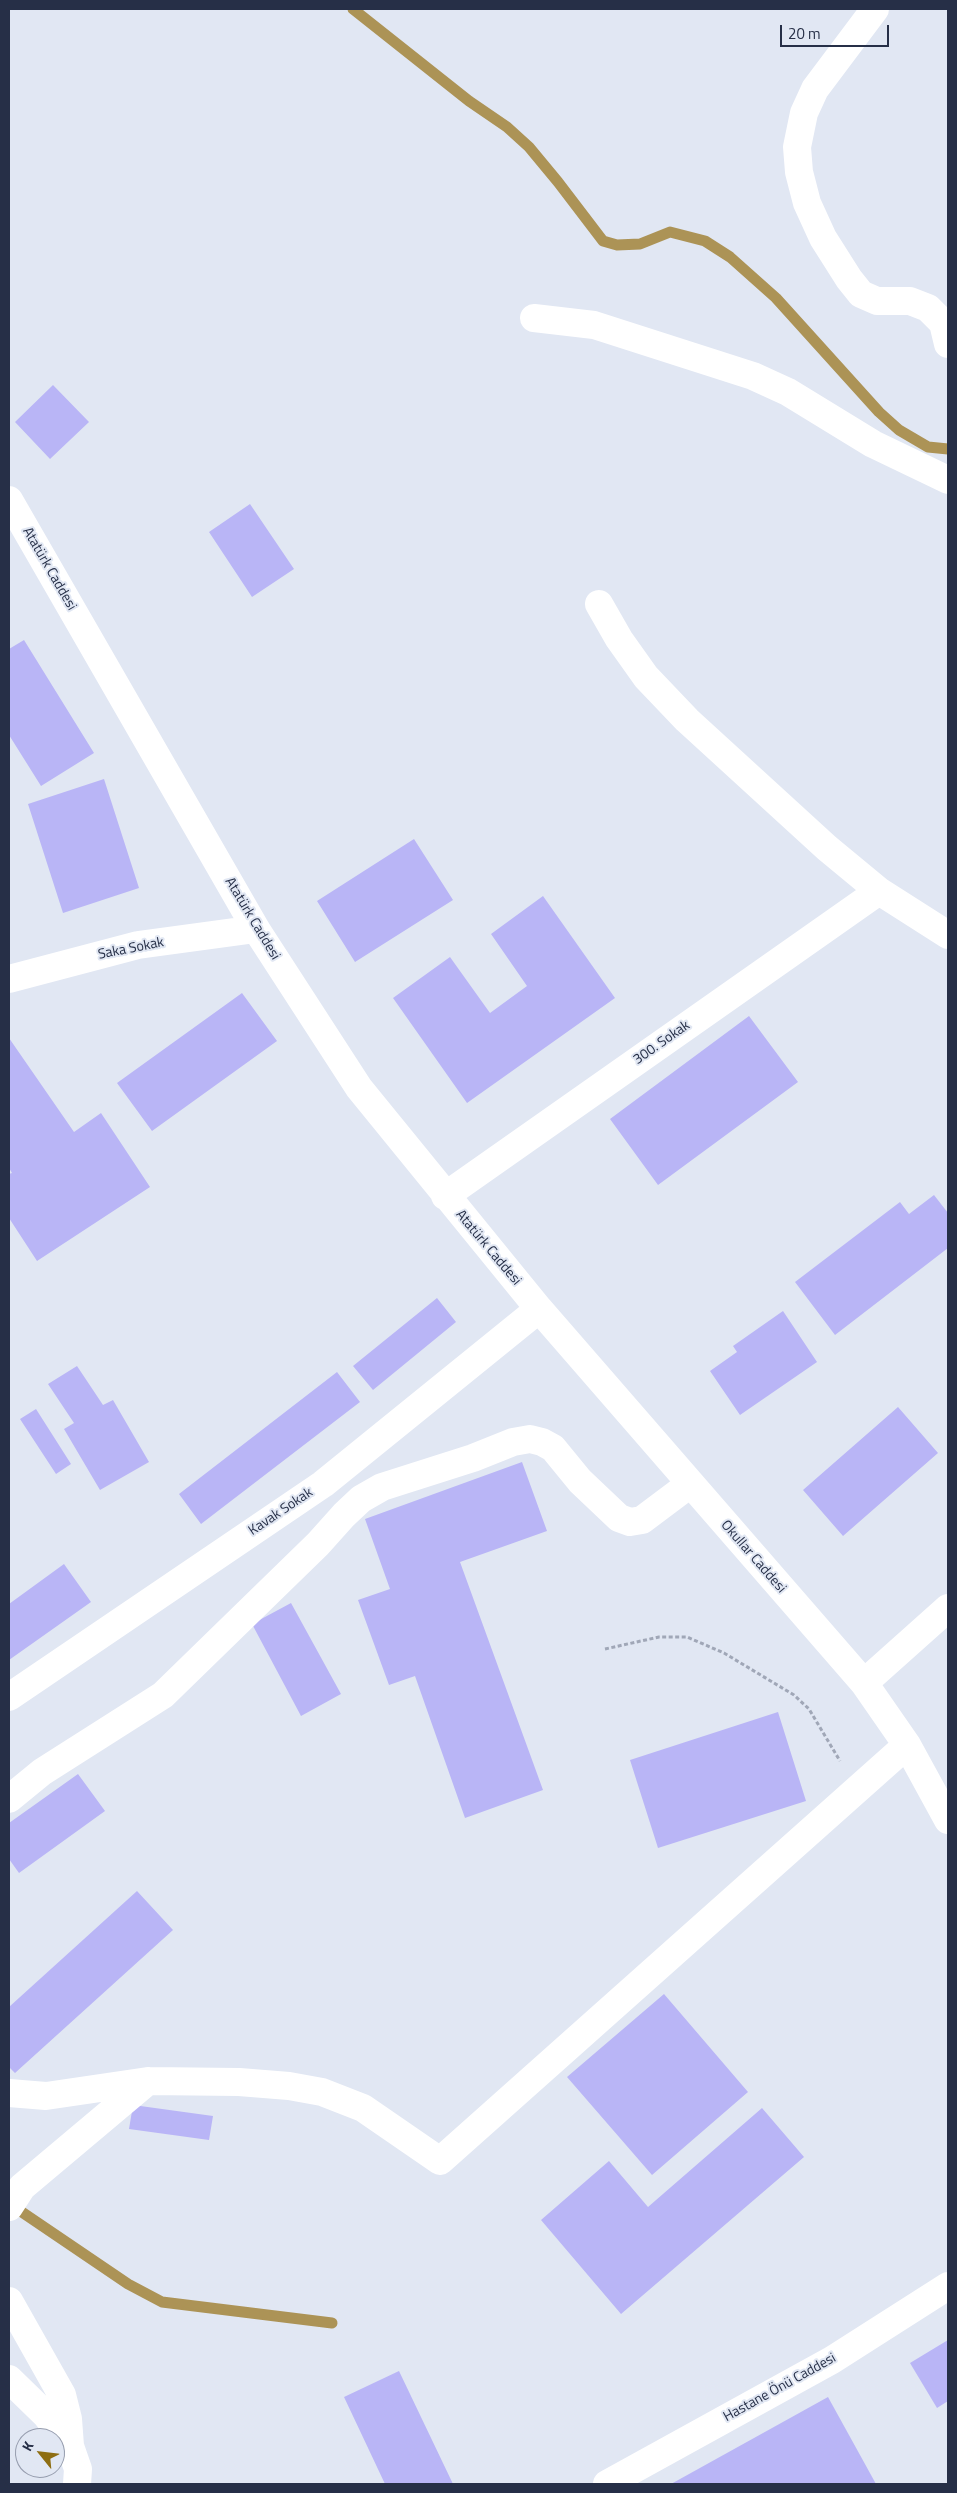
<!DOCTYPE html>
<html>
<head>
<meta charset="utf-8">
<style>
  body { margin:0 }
  #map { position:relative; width:957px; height:2493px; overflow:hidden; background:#e1e7f3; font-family:"Titillium Web",sans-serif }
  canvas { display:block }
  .frame { position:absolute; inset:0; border:10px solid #262f47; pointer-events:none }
  .north { position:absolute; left:15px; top:2428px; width:50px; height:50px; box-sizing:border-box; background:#e1e7f3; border:1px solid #969dae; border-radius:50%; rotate:299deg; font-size:14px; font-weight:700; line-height:20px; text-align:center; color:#262f47 }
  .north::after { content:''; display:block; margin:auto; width:18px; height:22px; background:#8e6e12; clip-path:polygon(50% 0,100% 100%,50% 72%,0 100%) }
  .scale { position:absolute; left:780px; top:25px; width:109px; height:22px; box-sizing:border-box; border:2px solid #262f47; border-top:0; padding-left:6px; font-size:15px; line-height:18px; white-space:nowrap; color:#262f47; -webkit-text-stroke:4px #e1e7f3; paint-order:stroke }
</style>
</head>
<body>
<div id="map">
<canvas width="957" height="2493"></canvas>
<div class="frame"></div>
<div class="north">K</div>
<div class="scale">20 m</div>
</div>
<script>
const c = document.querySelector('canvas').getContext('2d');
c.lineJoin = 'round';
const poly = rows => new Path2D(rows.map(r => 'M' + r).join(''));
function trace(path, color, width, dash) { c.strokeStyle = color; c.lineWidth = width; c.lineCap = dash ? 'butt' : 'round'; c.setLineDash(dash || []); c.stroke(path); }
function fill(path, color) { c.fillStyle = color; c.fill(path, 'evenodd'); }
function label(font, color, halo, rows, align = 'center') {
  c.font = font + ' "Titillium Web",sans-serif'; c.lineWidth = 4; c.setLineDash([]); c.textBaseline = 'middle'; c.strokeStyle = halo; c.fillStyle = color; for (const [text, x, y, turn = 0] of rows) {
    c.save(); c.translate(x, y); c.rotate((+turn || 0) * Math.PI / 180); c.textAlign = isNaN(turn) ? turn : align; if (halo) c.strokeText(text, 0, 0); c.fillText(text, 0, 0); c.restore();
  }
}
trace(poly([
  [353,9,469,101,507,127,529,147,558,182,603,241,617,245,640,244,670,232,705,241,730,257,776,298,879,412,899,430,928,447,948,449],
  [10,2204,128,2284,162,2302,332,2323]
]), '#ac9356', 11);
fill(poly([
  [53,385,89,422,50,459,15,422],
  [250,504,294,569,252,597,209,532],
  [24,640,94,753,41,786,9,735,9,649],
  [104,779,139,888,63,913,28,804],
  [414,839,453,900,355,962,317,901],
  [543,896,615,998,467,1103,393,998,450,957,490,1013,527,986,491,934],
  [242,993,277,1041,152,1131,117,1083],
  [749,1016,798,1082,658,1185,610,1119],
  [9,1038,74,1132,101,1113,150,1187,37,1261,9,1218,9,1174,12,1173,9,1168],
  [934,1195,948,1213,948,1248,835,1335,795,1282,900,1202,909,1214],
  [437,1298,456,1322,373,1390,353,1366],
  [783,1311,817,1362,740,1415,710,1371,737,1352,733,1346],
  [77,1366,103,1405,113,1400,149,1462,100,1490,64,1429,74,1423,48,1384],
  [337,1372,360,1402,201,1524,179,1494],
  [898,1407,938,1453,843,1536,803,1490],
  [36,1409,71,1464,56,1474,20,1419],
  [522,1462,547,1531,460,1562,543,1790,465,1818,415,1676,389,1685,358,1600,390,1589,365,1519],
  [64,1564,91,1602,9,1660,9,1604],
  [291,1603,341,1694,301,1716,252,1624],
  [778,1712,806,1801,658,1848,630,1760],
  [78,1774,105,1811,19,1873,9,1859,9,1823],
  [137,1891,173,1930,15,2073,9,2067,9,2007],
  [664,1994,748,2092,652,2175,567,2077],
  [133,2105,213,2116,209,2140,129,2129],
  [762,2108,804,2157,621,2314,541,2220,609,2161,648,2207],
  [948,2340,948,2401,937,2408,910,2363],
  [399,2371,453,2484,385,2484,344,2397],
  [828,2397,876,2484,671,2484]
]), '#b9b5f6');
trace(poly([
  [605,1649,659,1637,687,1637,724,1653,794,1695,809,1709,840,1761]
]), '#a0a7b7', 3, [4, 2.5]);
trace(poly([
  [875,9,815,89,804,113,797,147,799,172,807,203,823,238,849,279,861,294,877,301,910,301,928,308,943,323,948,344],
  [534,318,594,325,753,376,788,392,873,444,948,480],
  [9,500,256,929,359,1088,539,1309,864,1683,907,1745,948,1820],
  [599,604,619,639,646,677,687,720,827,848,879,891,948,935],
  [9,979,138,945,256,929],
  [445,1196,879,891],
  [864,1683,948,1608],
  [9,1697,323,1484,539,1309],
  [9,1799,42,1772,163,1695,318,1544,344,1515,361,1499,382,1487,473,1458,513,1442,530,1439,542,1442,553,1448,580,1481,619,1518,630,1522,642,1520,690,1484],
  [9,2093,46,2096,148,2081,239,2082,289,2086,322,2092,363,2108,440,2161,907,1745],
  [9,2207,22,2187,148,2081],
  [9,2301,62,2395,68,2419,70,2446],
  [9,2379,46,2415,70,2446,78,2469,77,2484],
  [607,2484,832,2360,948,2286]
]), '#fff', 28);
label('14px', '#262f47', '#e1e7f3', [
  ["Atatürk Caddesi",49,569,60],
  ["Atatürk Caddesi",252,919,59],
  ["Saka Sokak",131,949,-11],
  ["300. Sokak",662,1043,-35],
  ["Atatürk Caddesi",488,1248,50],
  ["Kavak Sokak",281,1512,-34],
  ["Okullar Caddesi",753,1557,49],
  ["Hastane Önü Caddesi",780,2388,-29]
]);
</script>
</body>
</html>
